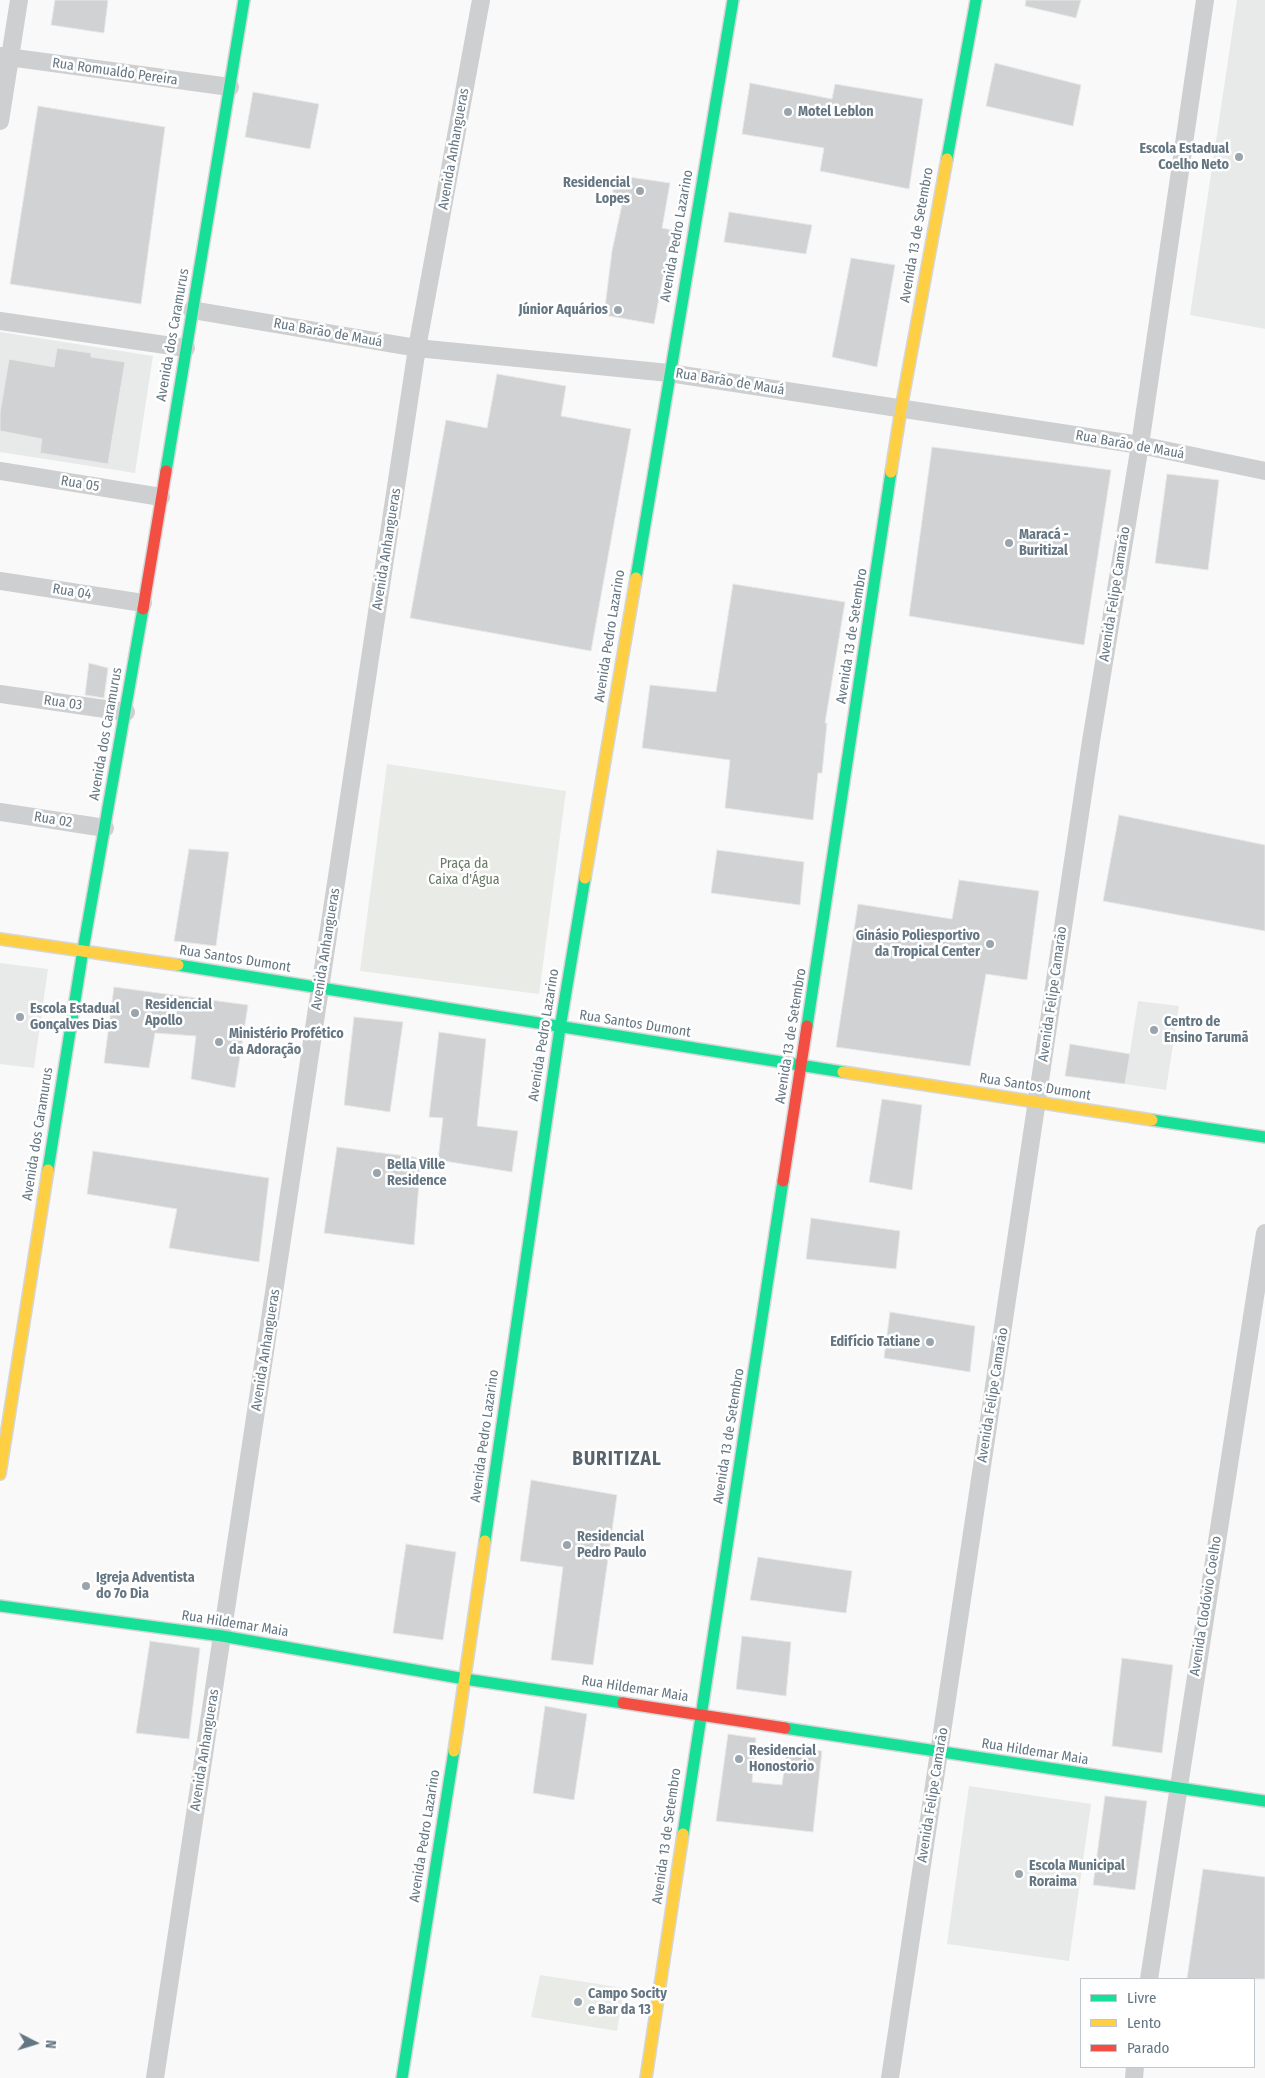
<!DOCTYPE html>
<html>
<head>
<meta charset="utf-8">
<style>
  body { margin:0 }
  #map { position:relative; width:1265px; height:2078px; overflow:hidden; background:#f9f9f9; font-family:"Fira Sans Condensed",sans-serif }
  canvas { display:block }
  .legend { position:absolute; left:1080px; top:1978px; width:175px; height:90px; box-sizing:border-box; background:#fff; border:1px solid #c1c8cd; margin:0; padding:6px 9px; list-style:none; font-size:15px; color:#657683 }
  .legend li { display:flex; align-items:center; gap:10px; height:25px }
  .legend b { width:25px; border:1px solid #c1c8cd }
  .north { position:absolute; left:10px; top:2018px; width:50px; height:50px; -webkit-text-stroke:4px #fff; paint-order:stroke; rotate:95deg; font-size:14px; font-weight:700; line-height:20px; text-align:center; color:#657683 }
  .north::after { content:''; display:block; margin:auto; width:18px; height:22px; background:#657683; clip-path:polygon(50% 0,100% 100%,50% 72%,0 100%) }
</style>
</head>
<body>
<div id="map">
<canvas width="1265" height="2078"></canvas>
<ul class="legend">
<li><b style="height:6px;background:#16e098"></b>Livre</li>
<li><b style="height:6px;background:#ffcf43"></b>Lento</li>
<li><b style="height:6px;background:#f24e42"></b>Parado</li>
</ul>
<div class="north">N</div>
</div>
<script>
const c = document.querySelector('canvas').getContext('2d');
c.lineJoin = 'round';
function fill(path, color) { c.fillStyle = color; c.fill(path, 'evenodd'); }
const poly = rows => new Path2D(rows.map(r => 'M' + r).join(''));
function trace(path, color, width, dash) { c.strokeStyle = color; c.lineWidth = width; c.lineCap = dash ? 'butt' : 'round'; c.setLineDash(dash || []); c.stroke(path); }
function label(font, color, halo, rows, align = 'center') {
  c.font = font + ' "Fira Sans Condensed",sans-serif'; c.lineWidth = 5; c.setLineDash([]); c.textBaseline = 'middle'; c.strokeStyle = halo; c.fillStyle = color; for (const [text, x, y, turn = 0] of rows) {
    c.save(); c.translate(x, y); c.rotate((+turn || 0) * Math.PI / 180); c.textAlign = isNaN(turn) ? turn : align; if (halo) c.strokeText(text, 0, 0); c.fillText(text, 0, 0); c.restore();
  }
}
fill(poly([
  [1237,0,1265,0,1265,329,1190,315],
  [0,332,153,356,135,473,0,452],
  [0,963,48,969,34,1068,0,1064],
  [1138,1001,1179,1006,1166,1090,1125,1084],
  [969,1786,1091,1804,1069,1961,947,1944]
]), '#e8e9e9');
fill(poly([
  [387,764,566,791,539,994,360,971],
  [540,1975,624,1988,617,2031,531,2017]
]), '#e8ebe6');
const building = poly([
  [55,0,108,0,104,33,51,25,55,0],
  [1026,0,1081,0,1076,18,1025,6,1026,0],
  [995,63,1081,85,1073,126,986,106,995,63],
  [750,83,832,99,835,84,923,99,909,189,820,171,824,148,742,134,750,83],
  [253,92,319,104,310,149,245,137,253,92],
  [38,106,165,127,141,304,10,284,38,106],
  [615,175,670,183,662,228,672,230,654,324,604,315,612,251,623,200,612,198,615,175],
  [729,212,812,225,806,254,724,242,729,212],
  [851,258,895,265,877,367,832,357,851,258],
  [57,348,91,353,91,357,125,362,108,464,40,453,42,439,0,431,0,413,9,359,54,367,57,348],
  [497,374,566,386,561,416,631,429,591,651,410,618,446,420,487,428,497,374],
  [932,447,1111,470,1084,645,909,616,932,447],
  [1167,474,1219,480,1208,570,1155,563,1167,474],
  [733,584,845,602,825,723,827,723,822,773,818,773,813,820,725,808,730,760,642,748,650,685,716,692,733,584],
  [89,663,108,668,104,698,85,695,89,663],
  [1119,815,1265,845,1265,931,1103,901,1119,815],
  [189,849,229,852,216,946,174,941,189,849],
  [717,850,804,862,800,905,711,893,717,850],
  [959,880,1039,891,1027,980,986,974,970,1066,836,1047,858,904,952,919,959,880],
  [114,987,248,1005,235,1088,191,1079,196,1036,155,1033,149,1068,104,1063,114,987],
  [354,1017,403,1022,390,1112,344,1105,354,1017],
  [439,1032,486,1039,477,1126,518,1131,512,1172,438,1160,443,1118,429,1117,439,1032],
  [1070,1044,1130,1054,1125,1084,1065,1076,1070,1044],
  [882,1099,922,1105,912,1190,869,1182,882,1099],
  [337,1147,421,1158,414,1245,324,1233,337,1147],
  [93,1151,269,1178,259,1262,169,1248,177,1209,87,1194,93,1151],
  [811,1218,900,1231,896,1269,806,1259,811,1218],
  [890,1312,975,1326,970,1372,884,1358,890,1312],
  [531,1480,617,1495,593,1665,551,1660,563,1567,520,1561,531,1480],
  [406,1544,456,1552,443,1640,393,1633,406,1544],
  [758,1557,852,1571,846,1613,750,1600,758,1557],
  [742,1636,791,1642,786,1696,736,1689,742,1636],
  [150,1641,200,1648,189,1739,136,1733,150,1641],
  [1122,1658,1173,1665,1162,1753,1112,1746,1122,1658],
  [545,1706,587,1714,574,1800,533,1793,545,1706],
  [728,1734,756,1738,752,1782,782,1785,787,1747,822,1751,813,1832,716,1821,728,1734],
  [1105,1796,1147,1801,1135,1890,1093,1885,1105,1796],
  [1203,1869,1265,1877,1265,1979,1187,1979,1203,1869]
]);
fill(building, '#d0d2d3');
trace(building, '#e8e8e8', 1);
const fast = poly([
  [947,159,976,0],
  [166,471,244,0],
  [636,578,733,0],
  [178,965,843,1072],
  [807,1026,891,472],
  [1152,1120,1265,1137],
  [48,1170,83,950,143,609],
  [485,1541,560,1028,585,878],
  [0,1606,222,1636,465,1679,623,1703],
  [785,1728,1265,1801],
  [683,1834,783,1181],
  [402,2078,454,1751]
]);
const slow = poly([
  [891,472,901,409,947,159],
  [585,878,636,578],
  [0,939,178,965],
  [843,1072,1152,1120],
  [0,1474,48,1170],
  [454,1751,485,1541],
  [646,2078,683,1834]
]);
const jam = poly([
  [143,609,166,471],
  [783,1181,807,1026],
  [623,1703,785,1728]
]);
trace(fast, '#d5d6d7', 14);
trace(slow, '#d5d6d7', 14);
trace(jam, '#d5d6d7', 14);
trace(poly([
  [0,56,230,87],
  [0,121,19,0],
  [192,310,417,348,669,373,1140,445,1265,471],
  [0,321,186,348],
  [0,471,161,497],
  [0,581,143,603],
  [0,694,126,712],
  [0,812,105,828],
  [1149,1979,1265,1233],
  [155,2078,417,348,481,0],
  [890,2078,1091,741,1140,445,1205,0],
  [1134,2078,1135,2067]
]), '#cecfd0', 18);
trace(fast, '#16e098', 11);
trace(slow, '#ffcf43', 11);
trace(jam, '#f24e42', 11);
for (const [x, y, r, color] of [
  [788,112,5,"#99a4ac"],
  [1239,157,5,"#99a4ac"],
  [640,191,5,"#99a4ac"],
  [618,310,5,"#99a4ac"],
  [1009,543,5,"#99a4ac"],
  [990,944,5,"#99a4ac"],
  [135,1013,5,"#99a4ac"],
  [20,1017,5,"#99a4ac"],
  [1154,1030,5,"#99a4ac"],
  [219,1042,5,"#99a4ac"],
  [377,1173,5,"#99a4ac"],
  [930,1342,5,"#99a4ac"],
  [567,1545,5,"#99a4ac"],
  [86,1586,5,"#99a4ac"],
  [739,1759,5,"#99a4ac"],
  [1019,1874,5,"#99a4ac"],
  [578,2002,5,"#99a4ac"]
]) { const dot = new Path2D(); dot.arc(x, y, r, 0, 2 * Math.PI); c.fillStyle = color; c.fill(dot); trace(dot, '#fff', 2); }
label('14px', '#657683', '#fff', [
  ["Rua Romualdo Pereira",115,72,8],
  ["Avenida Anhangueras",454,149,-80],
  ["Avenida 13 de Setembro",917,235,-80],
  ["Avenida Pedro Lazarino",677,236,-80],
  ["Rua Barão de Mauá",328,333,10],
  ["Avenida dos Caramurus",173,335,-80],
  ["Rua Barão de Mauá",730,382,9],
  ["Rua Barão de Mauá",1130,445,10],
  ["Rua 05",80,484,9],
  ["Avenida Anhangueras",387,549,-81],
  ["Rua 04",72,592,9],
  ["Avenida Felipe Camarão",1115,594,-81],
  ["Avenida Pedro Lazarino",610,636,-81],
  ["Avenida 13 de Setembro",852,636,-81],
  ["Rua 03",63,703,8],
  ["Avenida dos Caramurus",106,734,-80],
  ["Rua 02",53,820,9],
  ["Avenida Anhangueras",326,949,-81],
  ["Rua Santos Dumont",235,959,9],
  ["Avenida Felipe Camarão",1053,994,-82],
  ["Rua Santos Dumont",635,1024,9],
  ["Avenida Pedro Lazarino",544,1035,-81],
  ["Avenida 13 de Setembro",791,1036,-81],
  ["Rua Santos Dumont",1035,1087,9],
  ["Avenida dos Caramurus",38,1134,-81],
  ["Avenida Anhangueras",266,1350,-81],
  ["Avenida Felipe Camarão",993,1395,-81],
  ["Avenida Pedro Lazarino",485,1436,-82],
  ["Avenida 13 de Setembro",729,1436,-81],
  ["Avenida Clodóvio Coelho",1206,1606,-81],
  ["Rua Hildemar Maia",235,1624,9],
  ["Rua Hildemar Maia",635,1689,9],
  ["Avenida Anhangueras",205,1750,-81],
  ["Rua Hildemar Maia",1035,1752,9],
  ["Avenida Felipe Camarão",933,1795,-81],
  ["Avenida Pedro Lazarino",425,1836,-81],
  ["Avenida 13 de Setembro",667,1836,-82]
]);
label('bold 14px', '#657683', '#fff', [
  ["Motel Leblon",798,112],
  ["Escola Estadual",1229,149,"right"],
  ["Coelho Neto",1229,165,"right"],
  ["Residencial",630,183,"right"],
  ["Lopes",630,199,"right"],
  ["Júnior Aquários",608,310,"right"],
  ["Maracá -",1019,535],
  ["Buritizal",1019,551],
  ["Ginásio Poliesportivo",980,936,"right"],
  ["da Tropical Center",980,952,"right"],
  ["Residencial",145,1005],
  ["Apollo",145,1021],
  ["Escola Estadual",30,1009],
  ["Gonçalves Dias",30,1025],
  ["Centro de",1164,1022],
  ["Ensino Tarumã",1164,1038],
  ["Ministério Profético",229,1034],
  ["da Adoração",229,1050],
  ["Bella Ville",387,1165],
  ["Residence",387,1181],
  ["Edifício Tatiane",920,1342,"right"],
  ["Residencial",577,1537],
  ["Pedro Paulo",577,1553],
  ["Igreja Adventista",96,1578],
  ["do 7o Dia",96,1594],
  ["Residencial",749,1751],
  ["Honostorio",749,1767],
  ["Escola Municipal",1029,1866],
  ["Roraima",1029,1882],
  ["Campo Socity",588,1994],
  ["e Bar da 13",588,2010]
], 'left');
label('14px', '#687a64', '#fff', [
  ["Praça da",464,864],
  ["Caixa d'Água",464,880]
]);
c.letterSpacing = '1px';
label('bold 19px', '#57646e', '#fff', [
  ["BURITIZAL",617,1460]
]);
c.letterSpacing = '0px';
</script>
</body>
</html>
